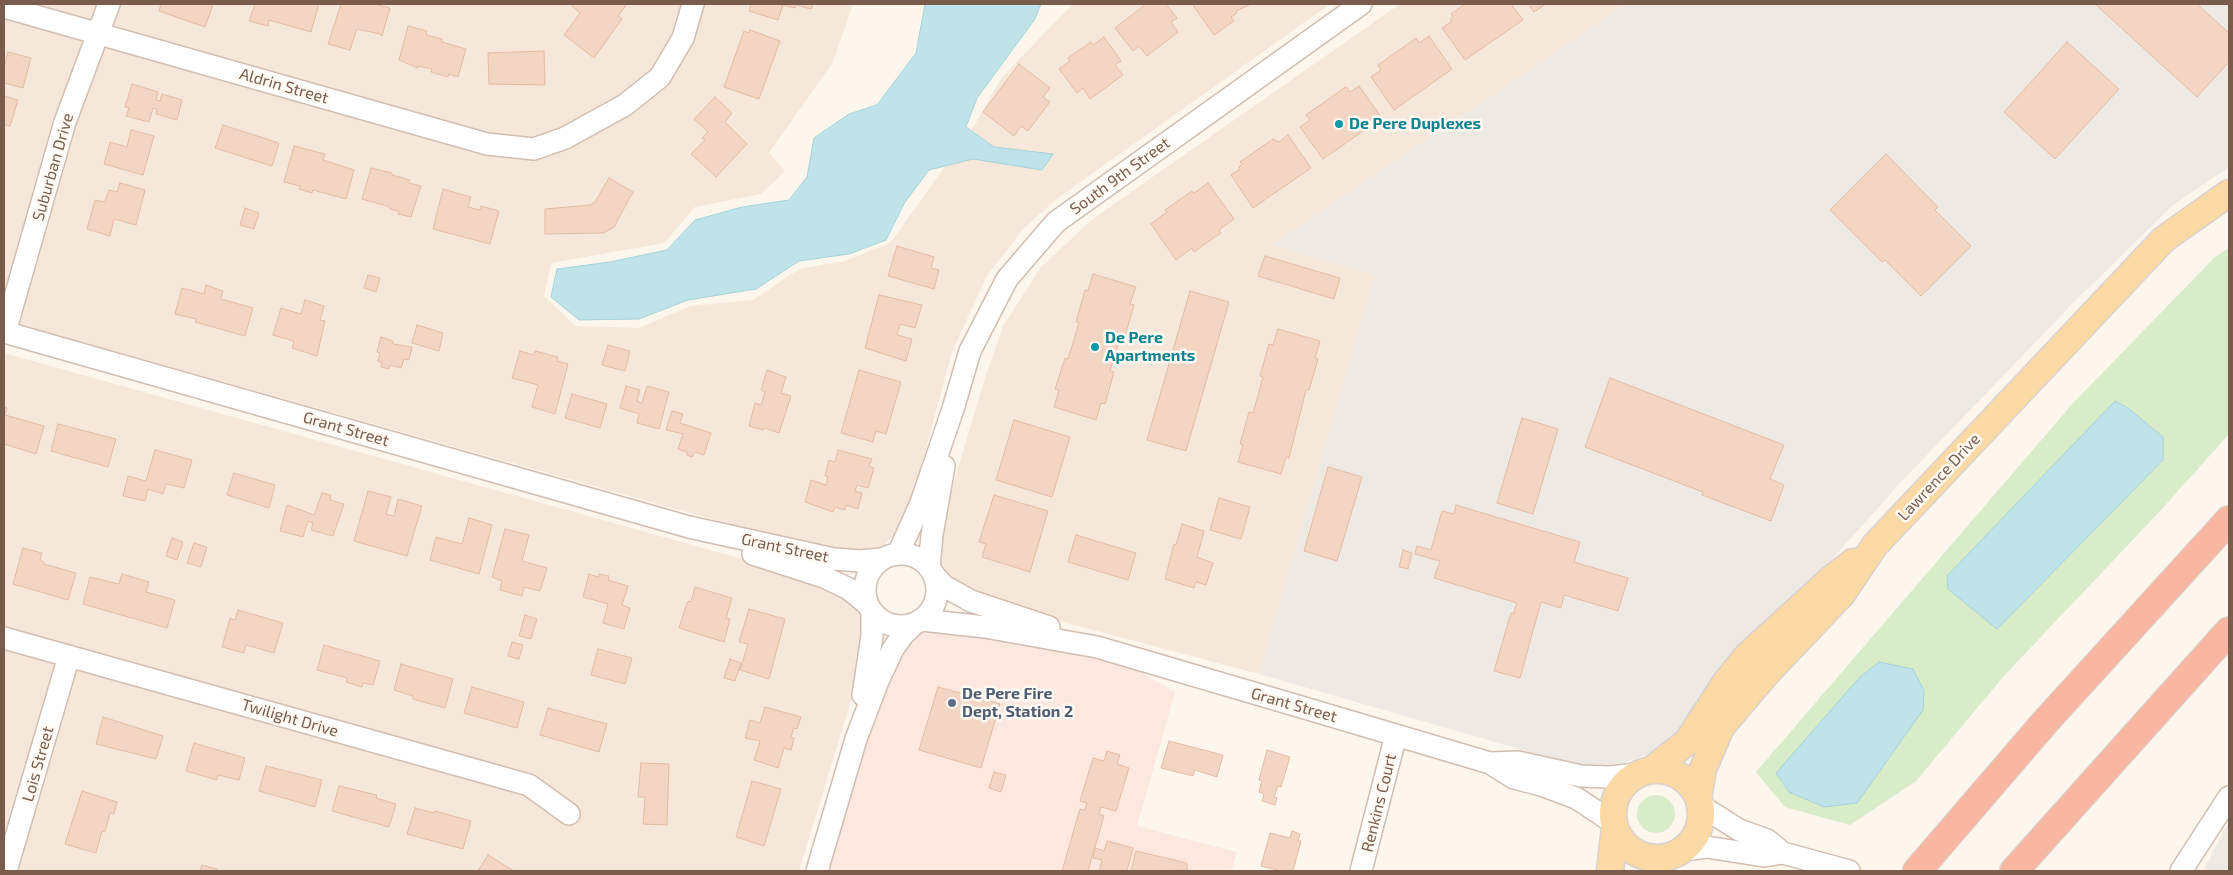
<!DOCTYPE html>
<html>
<head>
<meta charset="utf-8">
<style>
  body { margin:0 }
  #map { position:relative; width:2233px; height:875px; overflow:hidden; background:#fdf6ec; font-family:"Exo 2",sans-serif }
  canvas { display:block }
  .frame { position:absolute; inset:0; border:5px solid #7a5c4d; pointer-events:none }
</style>
</head>
<body>
<div id="map">
<canvas width="2233" height="875"></canvas>
<div class="frame"></div>
</div>
<script>
const c = document.querySelector('canvas').getContext('2d');
c.lineJoin = 'round';
function fill(path, color) { c.fillStyle = color; c.fill(path, 'evenodd'); }
const poly = rows => new Path2D(rows.map(r => 'M' + r).join(''));
function trace(path, color, width, dash) { c.strokeStyle = color; c.lineWidth = width; c.lineCap = dash ? 'butt' : 'round'; c.setLineDash(dash || []); c.stroke(path); }
function label(font, color, halo, rows, align = 'center') {
  c.font = font + ' "Exo 2",sans-serif'; c.lineWidth = 5; c.setLineDash([]); c.textBaseline = 'middle'; c.strokeStyle = halo; c.fillStyle = color; for (const [text, x, y, turn = 0] of rows) {
    c.save(); c.translate(x, y); c.rotate((+turn || 0) * Math.PI / 180); c.textAlign = isNaN(turn) ? turn : align; if (halo) c.strokeText(text, 0, 0); c.fillText(text, 0, 0); c.restore();
  }
}
fill(poly([
  [4,4,853,4,833,62,769,153,785,171,761,194,695,207,664,243,551,263,544,296,575,326,639,328,690,306,753,300,799,269,845,261,890,243,974,126,1002,77,1073,4,1330,4,1058,198,1024,228,987,276,952,352,907,519,897,533,879,549,848,551,822,550,4,320],
  [1400,4,1627,4,1272,245,1375,275,1259,674,1067,623,975,595,951,581,938,561,939,532,984,381,1003,326,1041,267,1094,218],
  [4,353,807,577,857,606,863,629,861,668,799,871,4,871]
]), '#f5e8da');
fill(poly([
  [948,617,1097,647,1175,692,1137,826,1237,852,1231,871,817,871,897,643]
]), '#fde8e0');
fill(poly([
  [1627,4,2229,4,2229,167,2173,205,2072,304,1903,480,1833,558,1742,643,1675,737,1648,754,1623,763,1607,765,1592,766,1554,759,1259,674,1375,275,1272,245],
  [2229,821,2229,871,2203,871]
]), '#efe9e4');
fill(poly([
  [2229,248,2229,434,2161,510,2003,677,1916,781,1850,825,1785,807,1756,772,2074,402,2215,257],
  '1637 814a19 19 0 1 1 38 0a19 19 0 1 1-38 0Z'
]), '#d8ecc9');
const water = poly([
  [925,4,1041,4,1035,19,977,98,966,127,994,147,1053,154,1042,170,973,159,929,170,905,202,886,240,849,254,799,261,756,289,688,300,639,319,579,320,551,297,557,269,610,262,667,250,695,220,742,207,789,200,807,177,814,138,849,114,877,105,916,53,925,4],
  [2115,401,2128,408,2163,437,2163,460,1997,629,1948,589,1947,576,2115,401],
  [1879,662,1913,669,1924,691,1923,710,1857,803,1824,807,1789,792,1776,773,1859,678,1879,662]
]);
fill(water, '#bfe3e8');
trace(water, '#a5d3da', 1);
const building = poly([
  [161,4,210,4,213,5,205,27,159,11,161,4],
  [255,4,319,4,311,32,269,20,268,26,249,21,255,4],
  [341,4,374,4,390,8,382,36,380,34,357,29,350,50,328,44,341,4],
  [570,4,627,4,618,16,622,19,594,58,564,35,580,13,570,4],
  [751,4,813,4,811,9,796,5,795,8,783,5,778,20,749,11,751,4],
  [1146,4,1166,4,1177,18,1171,22,1178,32,1147,56,1139,46,1133,51,1115,28,1146,4],
  [1192,4,1251,4,1236,11,1237,13,1231,17,1234,21,1214,35,1192,4],
  [1465,4,1511,4,1523,20,1465,60,1442,28,1452,21,1450,19,1453,17,1451,14,1465,4],
  [1528,4,1546,4,1534,12,1528,4],
  [2095,4,2197,4,2229,33,2229,62,2197,97,2095,4],
  [408,26,427,31,426,35,442,39,442,42,466,49,458,77,449,74,448,77,431,72,432,69,418,66,418,68,399,60,408,26],
  [750,30,780,41,759,99,724,87,744,31,749,33,750,30],
  [1429,36,1452,69,1394,110,1371,77,1381,70,1378,65,1384,61,1416,38,1419,43,1429,36],
  [1104,37,1121,61,1115,65,1123,75,1090,99,1083,88,1077,93,1059,69,1070,61,1068,58,1091,42,1093,45,1104,37],
  [2067,42,2119,89,2055,159,2004,112,2067,42],
  [544,51,545,85,489,84,488,53,544,51],
  [8,52,31,58,23,88,4,83,4,67,8,52],
  [1019,64,1050,88,1043,97,1050,102,1028,131,1021,126,1014,136,983,112,1019,64],
  [132,84,158,92,156,100,160,101,162,94,182,100,177,120,156,114,157,109,153,108,149,122,126,116,129,108,125,107,132,84],
  [1359,86,1382,118,1323,159,1300,127,1310,120,1306,115,1340,91,1346,87,1350,92,1359,86],
  [4,96,18,100,10,126,4,125,4,96],
  [715,97,732,113,725,122,747,144,716,177,691,154,705,140,702,138,708,132,694,119,715,97],
  [223,125,279,143,272,166,215,148,223,125],
  [131,130,154,136,143,175,104,164,110,142,127,147,131,130],
  [1288,135,1311,168,1253,208,1231,175,1240,169,1239,167,1242,164,1240,162,1273,139,1279,142,1288,135],
  [294,146,325,154,323,160,354,170,346,199,313,190,312,193,299,189,300,186,284,182,294,146],
  [1886,154,1938,207,1935,210,1971,246,1921,296,1885,260,1882,262,1830,210,1886,154],
  [371,168,392,173,392,175,410,180,409,183,421,186,411,217,398,214,399,211,390,209,390,207,362,199,371,168],
  [609,178,633,192,614,227,603,233,545,234,545,209,590,205,595,202,609,178],
  [120,183,145,190,136,225,114,219,110,236,87,229,95,200,105,202,109,190,117,192,120,183],
  [1208,183,1234,219,1219,230,1221,233,1209,241,1194,252,1192,248,1176,260,1151,224,1167,212,1165,210,1192,191,1194,193,1208,183],
  [443,189,471,197,468,207,480,210,481,206,499,211,490,244,433,229,443,189],
  [245,208,259,213,254,229,240,225,245,208],
  [897,246,934,257,931,268,939,270,934,289,888,276,897,246],
  [1265,256,1340,278,1334,299,1258,276,1265,256],
  [1093,274,1136,287,1130,304,1134,305,1125,336,1121,335,1110,371,1114,372,1105,404,1101,403,1096,420,1054,407,1059,390,1055,389,1065,358,1068,359,1079,323,1076,322,1085,290,1088,291,1093,274],
  [368,275,380,278,376,292,364,288,368,275],
  [206,285,223,291,221,299,253,308,245,336,195,322,196,319,175,314,182,288,204,294,206,285],
  [1190,291,1229,302,1186,451,1147,440,1190,291],
  [879,295,922,305,915,328,900,324,897,335,912,339,906,361,865,348,879,295],
  [305,300,324,306,320,320,325,321,317,356,292,348,294,341,273,335,281,308,301,314,305,300],
  [417,325,443,333,439,351,412,343,417,325],
  [1278,329,1320,341,1315,358,1318,359,1309,390,1306,390,1289,458,1286,457,1281,474,1238,462,1243,445,1240,444,1249,412,1253,413,1263,377,1260,376,1269,344,1273,345,1278,329],
  [381,337,393,341,393,344,412,347,409,360,404,359,401,368,390,365,389,369,381,367,382,363,378,361,380,353,377,352,381,337],
  [608,345,630,351,625,371,602,365,608,345],
  [520,351,534,355,535,351,558,357,557,361,568,364,555,414,532,407,538,385,512,378,520,351],
  [767,370,786,377,781,393,791,396,779,433,764,428,763,430,749,426,755,403,761,405,765,392,761,390,767,370],
  [859,370,901,382,886,434,876,431,873,442,841,433,859,370],
  [1610,378,1784,445,1770,479,1784,485,1771,521,1702,495,1703,492,1585,447,1610,378],
  [626,386,640,390,637,401,642,403,647,386,669,392,659,429,637,423,639,414,620,408,626,386],
  [572,394,607,404,600,428,565,418,572,394],
  [4,407,7,408,5,415,44,426,36,454,4,444,4,407],
  [672,411,683,414,680,423,711,433,704,455,695,452,692,457,687,455,687,452,678,449,683,434,666,430,672,411],
  [1522,418,1558,429,1533,514,1497,503,1522,418],
  [1014,420,1070,437,1052,497,996,480,1014,420],
  [58,424,116,439,108,467,51,451,58,424],
  [155,450,192,460,184,488,166,484,163,494,148,489,145,501,123,496,128,476,146,481,155,450],
  [838,450,872,459,869,466,874,468,868,488,857,485,855,491,862,493,858,509,846,505,845,510,835,507,833,512,805,502,811,480,826,485,828,477,825,476,829,460,835,462,838,450],
  [1328,467,1362,477,1337,561,1304,551,1328,467],
  [234,473,275,485,269,508,227,495,234,473],
  [368,491,391,497,386,514,394,516,398,499,422,506,407,556,354,541,368,491],
  [322,493,331,495,330,500,344,504,333,536,311,530,313,523,308,521,303,537,280,531,287,505,314,515,322,493],
  [994,495,1048,511,1030,572,982,557,986,544,979,542,994,495],
  [1219,498,1250,507,1241,539,1210,530,1219,498],
  [1456,505,1580,542,1574,562,1628,578,1618,611,1564,595,1561,608,1541,602,1520,678,1494,671,1511,613,1513,614,1517,603,1434,578,1440,561,1415,554,1417,546,1431,550,1442,511,1454,514,1456,505],
  [469,518,492,525,479,574,430,560,436,537,462,544,469,518],
  [1182,524,1204,531,1197,557,1213,563,1206,585,1196,582,1194,588,1165,579,1174,544,1176,545,1182,524],
  [505,529,529,535,522,561,547,568,540,591,524,587,522,596,500,590,502,581,492,577,505,529],
  [1076,535,1136,553,1128,580,1068,562,1076,535],
  [172,538,183,542,177,560,166,556,172,538],
  [194,543,207,547,201,567,187,563,194,543],
  [23,548,42,553,40,560,44,562,44,564,76,573,68,600,13,584,23,548],
  [1403,550,1412,553,1408,569,1399,567,1403,550],
  [122,574,149,582,146,592,175,600,167,628,83,604,90,577,119,584,122,574],
  [589,574,598,577,599,574,609,576,608,580,628,586,622,605,630,608,624,629,603,623,608,604,583,597,589,574],
  [695,587,732,598,726,618,730,619,724,642,679,628,686,606,688,601,691,602,695,587],
  [749,609,785,619,769,679,740,670,748,644,739,642,749,609],
  [238,610,283,623,274,653,246,645,244,653,222,647,230,618,235,620,238,610],
  [525,615,537,619,531,639,519,636,525,615],
  [512,642,523,645,519,659,508,656,512,642],
  [324,645,380,661,373,685,363,683,362,687,346,682,347,678,317,670,324,645],
  [598,649,632,658,625,684,591,675,598,649],
  [730,659,741,663,735,681,724,678,730,659],
  [401,664,453,679,445,708,413,699,413,696,394,690,401,664],
  [472,687,524,702,517,728,464,713,472,687],
  [938,687,1000,704,981,768,919,750,938,687],
  [765,707,801,717,797,729,794,728,791,737,794,738,791,750,784,748,778,768,754,760,760,741,745,738,750,720,760,723,765,707],
  [548,708,607,724,599,752,540,735,548,708],
  [103,717,163,736,156,759,96,744,103,717],
  [1169,741,1223,755,1217,777,1195,770,1193,776,1161,768,1169,741],
  [194,743,245,758,239,780,218,775,217,780,186,771,194,743],
  [1267,750,1290,757,1281,787,1278,786,1274,797,1277,798,1275,805,1262,801,1264,794,1259,792,1262,781,1259,780,1267,750],
  [1107,751,1120,755,1117,764,1129,768,1116,811,1101,807,1099,814,1104,816,1088,871,1062,871,1080,809,1085,810,1087,803,1080,801,1093,758,1104,761,1107,751],
  [641,763,669,764,667,825,643,824,645,797,638,797,641,763],
  [266,766,322,780,315,807,259,791,266,766],
  [994,772,1006,775,1001,792,989,788,994,772],
  [752,781,781,789,764,846,736,837,752,781],
  [339,786,377,795,376,798,396,804,389,827,332,811,339,786],
  [82,791,117,802,114,814,110,813,105,832,102,831,96,853,65,844,82,791],
  [415,808,434,813,435,811,471,821,463,849,407,834,415,808],
  [1292,831,1300,834,1298,841,1301,841,1293,871,1281,871,1261,866,1270,833,1290,838,1292,831],
  [1107,841,1133,848,1127,871,1099,871,1102,860,1093,858,1095,848,1104,851,1107,841],
  [1136,851,1187,863,1187,870,1131,871,1136,851],
  [488,855,493,858,514,871,478,871,488,855],
  [202,865,217,869,216,871,200,871,202,865]
]);
fill(building, '#f3d5c3');
trace(building, '#e6bba3', 1);
const minor = poly([
  [4,7,487,144,534,149,565,138,625,105,660,77,683,38,693,4],
  [4,332,689,527,834,559,860,561,882,559],
  [5,332,65,122,109,4],
  '865 590a36 36 0 1 1 72 0a36 36 0 1 1-72 0Z',
  [753,554,824,577,849,589,867,604],
  [898,554,921,503,953,409,970,351,1007,279,1056,222,1361,4],
  [929,567,932,535,944,466],
  [934,575,944,586,971,601,1049,627],
  [922,620,985,627,1097,647,1308,709,1490,763,1514,778,1541,785,1576,798,1614,823],
  [4,638,529,785,569,814],
  [863,695,872,636,872,613],
  [1490,763,1518,762,1581,776,1609,777,1638,774],
  [1700,805,1739,830,1767,840,1783,853,1849,871],
  [1683,850,1707,847,1764,856,1783,853],
  [6,871,69,656],
  [817,871,856,739,878,681,893,649,903,635,914,624],
  [1361,871,1396,735],
  [2181,871,2229,797]
]);
const major = poly([
  [1651,770,1687,742,1726,682,1748,655,1830,580,1853,562],
  '1613 814a44 44 0 1 1 88 0a44 44 0 1 1-88 0Z',
  [1698,798,1703,769,1721,727,1766,674,1842,594,1875,545,2164,239,2229,193],
  [1610,871,1615,828]
]);
const highway = poly([
  [1917,871,2046,721,2229,520],
  [2014,871,2229,631]
]);
trace(minor, '#d1beb0', 24);
trace(major, '#dad1cd', 29);
trace(highway, '#dad1cd', 30);
trace(minor, '#fff', 21);
trace(major, '#fbd9a5', 26);
trace(highway, '#f7b7a3', 28);
for (const [x, y, r, color] of [
  [1339,124,5,"#0f9aa8"],
  [1095,347,5,"#0f9aa8"],
  [952,703,5,"#5c6f8a"]
]) { const dot = new Path2D(); dot.arc(x, y, r, 0, 2 * Math.PI); c.fillStyle = color; c.fill(dot); trace(dot, '#fffaf3', 2); }
label('16px', '#7a5c4d', '#fffaf3', [
  ["Aldrin Street",284,86,16],
  ["Suburban Drive",53,167,-74],
  ["South 9th Street",1120,176,-36],
  ["Grant Street",346,429,16],
  ["Lawrence Drive",1939,477,-47],
  ["Grant Street",785,548,12],
  ["Grant Street",1294,705,16],
  ["Twilight Drive",290,718,16],
  ["Lois Street",38,764,-74],
  ["Renkins Court",1379,803,-76]
]);
label('bold 16px', '#0d838f', '#fffaf3', [
  ["De Pere Duplexes",1349,124],
  ["De Pere",1105,338],
  ["Apartments",1105,356]
], 'left');
label('bold 16px', '#4e5e75', '#fffaf3', [
  ["De Pere Fire",962,694],
  ["Dept, Station 2",962,712]
], 'left');
</script>
</body>
</html>
